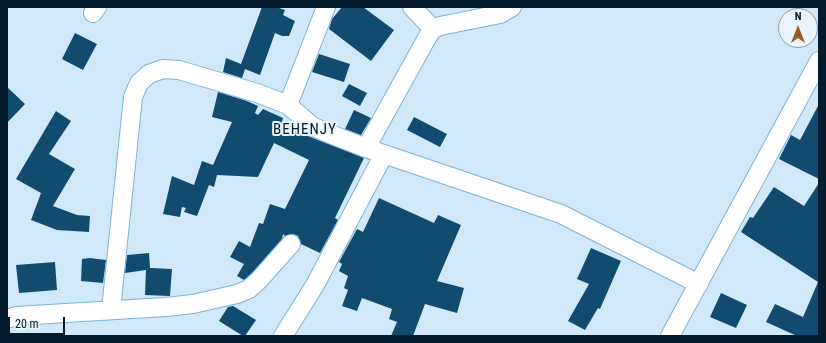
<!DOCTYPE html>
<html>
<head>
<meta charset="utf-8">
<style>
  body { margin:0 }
  #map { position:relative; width:826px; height:343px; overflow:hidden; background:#d1e8f9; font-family:"Roboto Condensed",sans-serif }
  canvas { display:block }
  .frame { position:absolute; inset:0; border:8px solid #051c2c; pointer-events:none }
  .north { position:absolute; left:778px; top:8px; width:40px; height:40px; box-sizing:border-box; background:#e8f3fc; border:1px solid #8d9da9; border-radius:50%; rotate:0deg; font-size:11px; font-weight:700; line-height:16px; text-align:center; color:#051c2c }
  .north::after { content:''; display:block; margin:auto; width:14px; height:18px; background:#985b1e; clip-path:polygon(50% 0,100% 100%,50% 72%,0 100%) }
  .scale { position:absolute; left:8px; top:317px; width:57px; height:18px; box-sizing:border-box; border:2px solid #051c2c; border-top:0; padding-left:5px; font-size:12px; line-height:14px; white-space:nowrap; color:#051c2c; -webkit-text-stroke:3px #e8f3fc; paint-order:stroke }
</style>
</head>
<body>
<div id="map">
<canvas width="826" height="343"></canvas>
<div class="frame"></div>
<div class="north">N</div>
<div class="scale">20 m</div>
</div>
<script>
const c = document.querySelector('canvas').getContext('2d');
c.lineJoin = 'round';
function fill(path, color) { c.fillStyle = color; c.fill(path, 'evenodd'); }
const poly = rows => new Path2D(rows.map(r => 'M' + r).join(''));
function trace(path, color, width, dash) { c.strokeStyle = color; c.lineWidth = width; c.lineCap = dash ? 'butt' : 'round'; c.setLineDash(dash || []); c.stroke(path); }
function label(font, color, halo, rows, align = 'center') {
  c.font = font + ' "Roboto Condensed",sans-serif'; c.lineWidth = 4; c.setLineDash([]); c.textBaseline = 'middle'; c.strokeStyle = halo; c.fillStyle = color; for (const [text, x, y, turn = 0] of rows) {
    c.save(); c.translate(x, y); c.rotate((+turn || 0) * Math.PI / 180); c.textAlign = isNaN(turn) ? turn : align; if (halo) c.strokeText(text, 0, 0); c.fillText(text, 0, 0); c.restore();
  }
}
fill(poly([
  [262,7,276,7,285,10,283,15,295,21,289,36,282,36,275,33,260,75,245,69,242,78,223,72,226,58,241,64],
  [342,7,363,7,394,30,371,61,329,29,332,19],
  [75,33,97,44,83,70,62,59],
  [319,54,350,64,344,82,312,72],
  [349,84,367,93,360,106,342,96],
  [7,87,25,104,7,123],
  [218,92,247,101,258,106,255,113,258,115,263,109,283,118,282,122,301,131,308,136,364,158,335,218,338,220,320,253,301,244,298,236,293,234,285,236,283,234,282,239,252,273,244,280,237,276,244,264,230,257,239,241,250,247,259,223,263,224,270,204,285,209,309,160,274,143,258,177,217,175,214,187,209,185,197,216,184,212,186,208,182,207,180,217,163,214,172,176,194,185,202,161,213,165,232,122,212,117],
  [819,104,819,179,779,159,791,135,800,140],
  [354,110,371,118,361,135,345,129],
  [56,111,71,121,49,154,75,169,53,206,77,215,90,216,89,232,57,230,31,220,41,193,16,179],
  [414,117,447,134,440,147,407,130],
  [819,183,819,336,797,336,766,322,775,304,803,317,818,282,741,232,750,217,753,218,774,187,804,206],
  [379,198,434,223,438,215,461,225,437,281,464,288,457,313,425,304,413,336,391,336,397,322,389,319,392,309,362,298,357,311,342,306,348,290,344,288,348,276,339,271,342,264,339,262,357,229,363,232],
  [591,248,621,261,600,309,598,308,585,330,568,321,589,284,577,279],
  [149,253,150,268,172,269,170,296,145,295,146,270,125,273,127,255],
  [90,258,106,260,103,283,81,281,82,259],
  [55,262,57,290,19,293,16,265],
  [721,293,747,305,736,328,710,317],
  [233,306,256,320,245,336,243,336,219,321,228,307]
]), '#114c6f');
const minor = poly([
  [412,7,433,29],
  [93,13,97,7],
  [288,105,326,7],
  [366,148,428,36,433,29,440,26,500,14,512,7],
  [111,310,133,97,139,83,149,74,163,69,179,70,257,93,288,105,312,126,325,132,366,148,561,214,699,284],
  [7,319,16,316,166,307,193,304,237,294,249,289,259,280,291,244],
  [283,336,315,285,384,154],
  [670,336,819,61]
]);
trace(minor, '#7bb3dc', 20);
trace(minor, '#fff', 18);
c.letterSpacing = '1px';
label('15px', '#051c2c', '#e8f3fc', [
  ["BEHENJY",305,130]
]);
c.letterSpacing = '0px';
</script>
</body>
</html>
